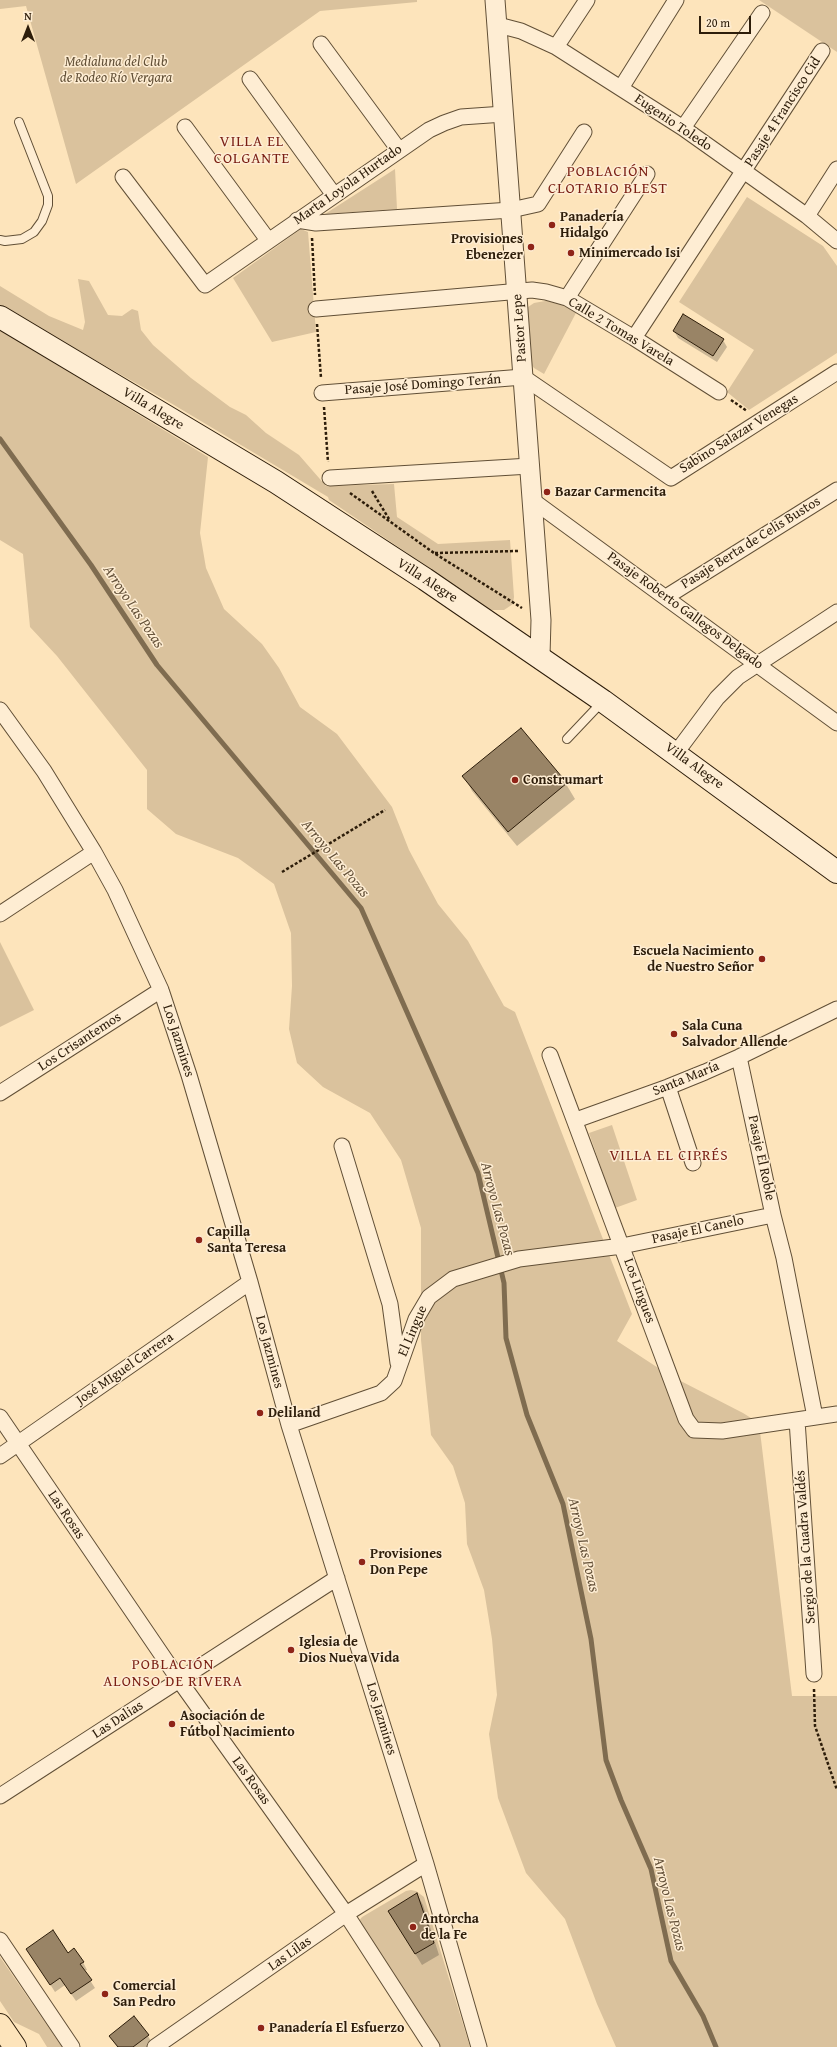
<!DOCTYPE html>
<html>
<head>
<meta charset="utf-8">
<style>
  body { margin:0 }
  #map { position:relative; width:837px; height:2047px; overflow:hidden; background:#fde4bb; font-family:"Gentium Book Plus",serif }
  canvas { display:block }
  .north { position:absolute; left:8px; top:8px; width:40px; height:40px; -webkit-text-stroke:3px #feedd3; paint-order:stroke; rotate:0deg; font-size:11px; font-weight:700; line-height:16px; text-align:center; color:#2d1d0a }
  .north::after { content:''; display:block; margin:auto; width:14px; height:18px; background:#2d1d0a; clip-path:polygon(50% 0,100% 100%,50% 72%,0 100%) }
  .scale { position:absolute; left:699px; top:16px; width:52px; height:18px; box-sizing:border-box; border:2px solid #2d1d0a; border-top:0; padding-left:5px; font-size:12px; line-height:14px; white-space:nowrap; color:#2d1d0a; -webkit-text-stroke:3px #feedd3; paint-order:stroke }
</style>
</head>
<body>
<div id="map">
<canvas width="837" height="2047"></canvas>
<div class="north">N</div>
<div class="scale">20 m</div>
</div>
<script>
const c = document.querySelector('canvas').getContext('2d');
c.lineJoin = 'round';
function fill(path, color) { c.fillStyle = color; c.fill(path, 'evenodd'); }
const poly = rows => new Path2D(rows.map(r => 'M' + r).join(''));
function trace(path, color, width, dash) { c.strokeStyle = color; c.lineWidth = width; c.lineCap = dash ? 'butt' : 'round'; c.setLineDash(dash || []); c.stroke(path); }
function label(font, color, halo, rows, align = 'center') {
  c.font = font + ' "Gentium Book Plus",serif'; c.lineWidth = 3; c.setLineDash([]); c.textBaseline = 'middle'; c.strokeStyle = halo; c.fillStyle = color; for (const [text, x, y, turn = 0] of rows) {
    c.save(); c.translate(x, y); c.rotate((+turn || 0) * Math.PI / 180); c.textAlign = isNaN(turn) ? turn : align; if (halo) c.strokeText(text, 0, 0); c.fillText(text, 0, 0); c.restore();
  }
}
fill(poly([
  [0,0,417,0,417,2,320,11,76,184,26,6,0,9],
  [759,0,837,0,837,52],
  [395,169,397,209,325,214],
  [747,197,823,246,837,266,837,353,749,410,727,392,754,350,679,302],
  [301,229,308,232,316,332,272,342,233,278],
  [78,279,89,281,108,315,122,316,132,309,138,311,141,330,153,345,191,378,230,407,246,415,266,433,299,455,326,486,394,484,397,517,438,544,510,540,514,597,513,604,504,610,491,610,329,500,328,497,169,402,0,306,0,286,49,316,83,330,85,322],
  [556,299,577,311,544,374,534,368,530,363,526,315,528,307,534,303],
  [0,330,208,457,200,533,206,568,224,609,262,644,279,668,300,707,337,734,392,807,409,850,438,904,468,941,504,1006,515,1012,632,1314,617,1341,669,1375,743,1413,759,1423,792,1696,837,1696,837,2047,616,2047,597,2004,565,1919,526,1873,498,1798,489,1734,497,1695,492,1639,484,1590,467,1544,465,1503,453,1466,431,1435,421,1340,421,1228,401,1160,370,1113,323,1087,297,1063,289,1029,292,986,291,933,274,884,238,858,176,834,147,809,147,770,57,656,30,627,23,554,0,540],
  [0,942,34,1010,0,1027],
  [612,1125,637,1200,615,1208,589,1133],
  [411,1890,416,1891,424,1897,470,2047,441,2047,359,1929,358,1922,362,1917,406,1891],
  [0,1957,62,2047,47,2047,39,2034,14,2022,0,2001]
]), '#dac29d');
fill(poly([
  [674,331,723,340,727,347,717,362,678,338],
  [521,729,566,784,575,799,517,846,472,791,464,776],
  [417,1894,423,1905,439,1955,422,1965,396,1922],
  [68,1954,83,1962,87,1970,84,1971,95,1988,76,2001,65,1985,55,1992,32,1956],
  [110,2036,148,2036,152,2043,147,2047,117,2047]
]), '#0003');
trace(poly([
  [0,439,91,565,157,665,361,908,478,1173,504,1283,506,1338,527,1415,563,1504,591,1639,606,1760,621,1800,651,1869,671,1961,703,2016,716,2047]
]), '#7f6c50', 5);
const building = poly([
  [683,314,724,339,713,356,673,331,683,314],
  [521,728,567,783,508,832,462,776,521,728],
  [417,1893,434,1943,415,1954,388,1911,417,1893],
  [53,1930,68,1953,74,1948,84,1962,80,1964,92,1980,71,1994,60,1978,50,1985,26,1949,53,1930],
  [134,2016,149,2035,133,2047,118,2047,109,2036,134,2016]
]);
fill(building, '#998466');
trace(building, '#2d1d0a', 1);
const service = poly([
  [0,240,5,241,22,239,34,232,42,221,48,205,48,196,19,122],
  [567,739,603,701]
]);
const minor = poly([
  [498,25,521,31,556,47,683,128,807,216,837,241],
  [321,44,399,150],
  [556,47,587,0],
  [250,79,334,195],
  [621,88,676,0],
  [185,127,268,240],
  [683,128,762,13],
  [123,177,205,285,429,130,444,123,461,117,504,114],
  [807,216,837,169],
  [297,220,316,223,511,210,538,204,584,132],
  [567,298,647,174],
  [316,309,532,290,546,292,567,298,634,338,719,392],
  [634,338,822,51],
  [322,393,523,377,671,478,837,372],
  [330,478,530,466],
  [532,500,837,723],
  [666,597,837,490],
  [0,710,44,771,94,852,115,890,161,990,189,1075,250,1282,289,1425,426,1864,479,2047],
  [676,753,717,698,738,677,837,612],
  [0,914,94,852],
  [550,1055,686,1419,694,1430,722,1431,837,1414],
  [739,1057,773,1215,784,1258,815,1417],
  [668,1087,693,1163],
  [0,1093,161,990],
  [576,1120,668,1087,705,1072,739,1057,837,1009],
  [342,1146,390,1304,398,1363],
  [0,1417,179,1680,346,1914,432,2047],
  [797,1420,814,1674],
  [289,1425,381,1393,394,1381,416,1319,429,1297,453,1279,519,1259,622,1246,773,1215],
  [0,1456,250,1282],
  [0,1796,337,1578],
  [0,1940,72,2047],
  [155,2047,346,1914,426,1864]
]);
const tertiary = poly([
  [495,0,541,620,540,656]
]);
const secondary = poly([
  [0,317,276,482,425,579,603,701,837,872]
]);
const trunk = poly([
  [0,2025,15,2047]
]);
trace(service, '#614f36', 10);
trace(minor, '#614f36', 17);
trace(tertiary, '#614f36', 21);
trace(secondary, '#2d1d0a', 24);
trace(trunk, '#2d1d0a', 24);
trace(poly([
  [312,238,315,295],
  [317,324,321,378],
  [731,400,747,411],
  [324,407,328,462],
  [372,491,389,519],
  [350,493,434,553,522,608],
  [435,553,518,551],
  [282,872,385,810],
  [814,1689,815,1726,837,1790]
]), '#2d1d0a', 2.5, [3, 2]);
trace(service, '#feedd3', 8);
trace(minor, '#feedd3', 15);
trace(tertiary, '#feedd3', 19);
trace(secondary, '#feedd3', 22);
trace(trunk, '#fde4bb', 22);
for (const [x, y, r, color] of [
  [552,225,4,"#8f2418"],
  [531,247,4,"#8f2418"],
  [571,253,4,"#8f2418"],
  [547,492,4,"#8f2418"],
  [515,780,4,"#8f2418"],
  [762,959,4,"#8f2418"],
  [674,1034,4,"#8f2418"],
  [199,1240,4,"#8f2418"],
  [260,1413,4,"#8f2418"],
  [362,1562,4,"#8f2418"],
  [291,1650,4,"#8f2418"],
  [172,1724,4,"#8f2418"],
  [413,1927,4,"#8f2418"],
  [105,1994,4,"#8f2418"],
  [261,2028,4,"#8f2418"]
]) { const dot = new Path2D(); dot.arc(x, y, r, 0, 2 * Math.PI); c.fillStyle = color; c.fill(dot); trace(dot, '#feedd3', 1.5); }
label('italic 14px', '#614f36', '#feedd3', [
  ["Medialuna del Club",116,62],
  ["de Rodeo Río Vergara",116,78]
]);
label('14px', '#2d1d0a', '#feedd3', [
  ["Pasaje 4 Francisco Cid",783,112,-57],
  ["Eugenio Toledo",673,123,34],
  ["Marta Loyola Hurtado",348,185,-35],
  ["Pastor Lepe",520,328,-94],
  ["Calle 2 Tomas Varela",621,332,31],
  ["Pasaje José Domingo Terán",423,385,-4],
  ["Villa Alegre",153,409,31],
  ["Sabino Salazar Venegas",739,434,-32],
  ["Pasaje Berta de Celis Bustos",751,543,-32],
  ["Villa Alegre",427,581,33],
  ["Pasaje Roberto Gallegos Delgado",685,611,36],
  ["Villa Alegre",694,766,36],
  ["Los Jazmines",178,1041,72],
  ["Los Crisantemos",80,1042,-33],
  ["Santa María",686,1079,-22],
  ["Pasaje El Roble",761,1158,78],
  ["Pasaje El Canelo",698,1230,-12],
  ["Los Lingues",639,1291,70],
  ["El Lingue",413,1331,-67],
  ["Los Jazmines",269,1352,75],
  ["José MIguel Carrera",125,1369,-35],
  ["Las Rosas",66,1515,56],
  ["Sergio de la Cuadra Valdés",806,1547,-94],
  ["Los Jazmines",381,1719,73],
  ["Las Dalias",118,1720,-33],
  ["Las Rosas",251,1781,54],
  ["Las Lilas",290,1954,-35]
]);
label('bold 14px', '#2d1d0a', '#feedd3', [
  ["Panadería",560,217],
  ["Hidalgo",560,233],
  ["Provisiones",523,239,"right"],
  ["Ebenezer",523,255,"right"],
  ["Minimercado Isi",579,253],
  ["Bazar Carmencita",555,492],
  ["Construmart",523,780],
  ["Escuela Nacimiento",754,951,"right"],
  ["de Nuestro Señor",754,967,"right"],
  ["Sala Cuna",682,1026],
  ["Salvador Allende",682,1042],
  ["Capilla",207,1232],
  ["Santa Teresa",207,1248],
  ["Deliland",268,1413],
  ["Provisiones",370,1554],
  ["Don Pepe",370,1570],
  ["Iglesia de",299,1642],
  ["Dios Nueva Vida",299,1658],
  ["Asociación de",180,1716],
  ["Fútbol Nacimiento",180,1732],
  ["Antorcha",421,1919],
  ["de la Fe",421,1935],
  ["Comercial",113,1986],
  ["San Pedro",113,2002],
  ["Panadería El Esfuerzo",269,2028]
], 'left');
c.letterSpacing = '1px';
label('15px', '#7a1f14', '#feedd3', [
  ["VILLA EL",252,142],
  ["COLGANTE",252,159],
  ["POBLACIÓN",608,172],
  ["CLOTARIO BLEST",608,189],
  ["VILLA EL CIPRÉS",669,1156],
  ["POBLACIÓN",173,1665],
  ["ALONSO DE RIVERA",173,1682]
]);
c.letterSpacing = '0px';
label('italic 15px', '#645139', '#feedd3', [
  ["Arroyo Las Pozas",133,607,56],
  ["Arroyo Las Pozas",335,859,50],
  ["Arroyo Las Pozas",497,1209,75],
  ["Arroyo Las Pozas",583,1545,77],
  ["Arroyo Las Pozas",669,1904,76]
]);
</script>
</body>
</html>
